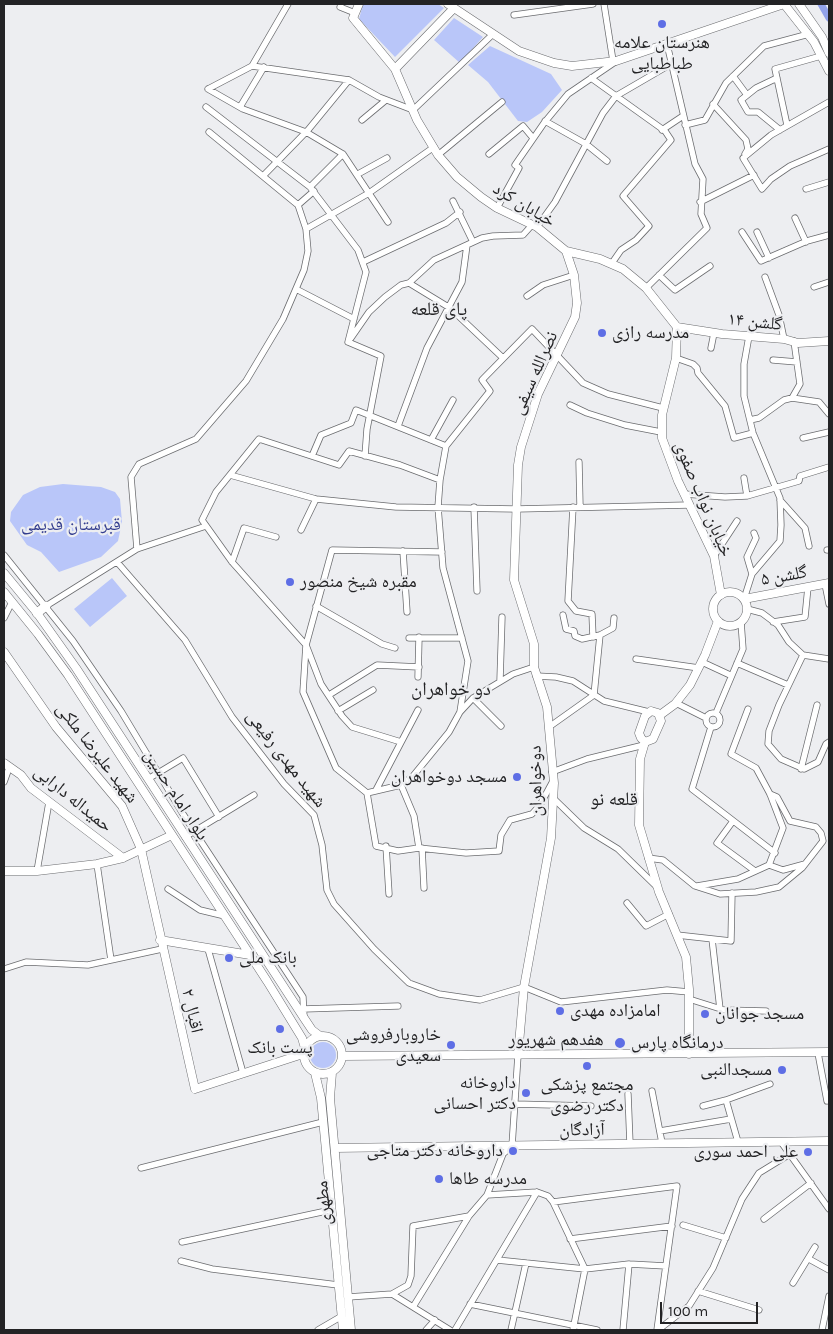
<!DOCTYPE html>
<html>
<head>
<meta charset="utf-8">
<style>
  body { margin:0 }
  #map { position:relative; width:833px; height:1334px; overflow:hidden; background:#edeef1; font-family:Karla,sans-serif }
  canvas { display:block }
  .frame { position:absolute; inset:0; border:5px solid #232325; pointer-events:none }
  .scale { position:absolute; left:660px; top:1302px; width:98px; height:22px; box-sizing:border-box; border:2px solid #232325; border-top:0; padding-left:6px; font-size:15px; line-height:18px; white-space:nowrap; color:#232325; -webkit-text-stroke:4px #edeef1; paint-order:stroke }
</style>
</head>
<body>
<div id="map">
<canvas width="833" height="1334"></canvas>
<div class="frame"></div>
<div class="scale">100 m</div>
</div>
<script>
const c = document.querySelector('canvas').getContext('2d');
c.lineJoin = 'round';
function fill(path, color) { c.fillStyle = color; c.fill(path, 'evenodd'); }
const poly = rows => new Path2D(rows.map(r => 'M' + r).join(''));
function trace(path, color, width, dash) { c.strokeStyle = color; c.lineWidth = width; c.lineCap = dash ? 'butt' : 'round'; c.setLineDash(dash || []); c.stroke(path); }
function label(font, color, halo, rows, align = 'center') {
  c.font = font + ' Karla,"Noto Naskh Arabic",sans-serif'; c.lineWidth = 4.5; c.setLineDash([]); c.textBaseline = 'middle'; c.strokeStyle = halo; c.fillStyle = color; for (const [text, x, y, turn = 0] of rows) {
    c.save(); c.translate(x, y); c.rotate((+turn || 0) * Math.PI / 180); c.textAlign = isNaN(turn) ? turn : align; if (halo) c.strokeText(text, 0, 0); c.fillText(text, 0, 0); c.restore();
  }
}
fill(poly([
  [363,4,438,4,444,8,395,57,359,19],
  [454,18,483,37,460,63,434,40],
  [490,46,551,74,562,90,542,112,527,122,518,121,488,82,468,65],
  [63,484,101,487,115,492,120,499,122,522,118,541,101,557,59,572,41,552,27,545,10,521,11,512,23,495,40,487],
  [112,578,127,596,90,627,74,609],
  '310 1055a13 13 0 1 1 26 0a13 13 0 1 1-26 0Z'
]), '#b9c6f9');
trace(poly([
  [821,4,829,18]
]), '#92a2e9', 7);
const street = poly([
  [341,4,340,7,355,13],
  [604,4,613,61],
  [514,15,593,4],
  [252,66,288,4],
  [733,76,747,95],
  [591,78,665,131,671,140,623,196,649,226,636,240,621,250,612,263],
  [777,78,756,88,741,100,748,112,758,112,780,130],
  [208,89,252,66,349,80,379,97,413,110,492,35],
  [208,89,243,109,306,132,343,154,388,222],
  [829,102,771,135,743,158,762,189,771,179,790,166,829,149],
  [713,104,746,140,748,149,745,154],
  [206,107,310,187,358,250,366,272,348,342],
  [240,107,264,67],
  [362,120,386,100],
  [545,121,586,144,607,161],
  [685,125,705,120,726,83,764,46,809,34],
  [787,125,775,69,821,56],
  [662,130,683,116],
  [489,154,523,126,533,138],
  [438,155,502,102],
  [358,174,387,158],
  [264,175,308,130,349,80],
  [310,187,343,154],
  [806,189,829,182],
  [453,201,473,242],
  [700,202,754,175],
  [298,205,314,191],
  [497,208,519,168,515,165,544,123,568,94,615,62],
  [795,218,806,242],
  [537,227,555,202,603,113,616,96,671,64],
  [306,229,369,193,434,147],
  [742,232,761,261,807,241,829,235],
  [757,232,769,258],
  [363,262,446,223,460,212],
  [659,275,675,290,710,266],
  [765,277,779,315,784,339],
  [409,283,450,308,503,358],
  [814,287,829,282],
  [646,288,707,228,701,214,703,179,695,164,667,44],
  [296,289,354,319],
  [527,296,543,285,574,275],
  [351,338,369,312,385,297,401,285,409,283,434,260,482,238,493,236,523,235,532,225],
  [348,342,381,356,367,429,365,456],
  [711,348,714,333],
  [676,358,693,364,697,368,698,373,725,406,734,438,753,433],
  [773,360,797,362],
  [792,398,800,384,794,341],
  [570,405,587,413,625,425,661,432],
  [750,420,759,418,784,400,792,398,819,402,829,414],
  [398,426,427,348,462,282,467,245],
  [803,438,829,432],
  [431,440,453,400],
  [312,456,321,435,351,423,356,410,446,446],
  [579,462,580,506],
  [230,475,316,499,396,507,516,509,689,505],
  [744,478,747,496],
  [684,494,725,497,747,496,799,481,800,476,829,467],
  [780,500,805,528,809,546],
  [474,507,477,591],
  [573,507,568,601,576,611,592,614,593,637],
  [301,530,316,499],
  [137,549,131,477,139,464,196,439,246,381,283,319,304,270,308,251,306,229,298,205,209,132],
  [827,550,829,550],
  [403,551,407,612],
  [4,555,73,641,121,711,183,814,303,997,304,1018],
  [714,556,737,521],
  [117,562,185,640,232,717,284,784,314,815,322,845,327,890,334,904,374,949,409,983,439,994,480,1000,524,987,561,1002,667,990,689,992],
  [232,562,244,528,276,537],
  [752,574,747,557,756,538,754,533],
  [825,584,829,604],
  [744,599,752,574,780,541,781,525,780,498,753,433,744,396,744,364,749,336],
  [46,606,137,549,206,526],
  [316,606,382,644,395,648],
  [747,609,762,613,778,625,789,642,803,655,829,659],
  [563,615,566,629,574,631,575,636,582,639,600,635,613,628,614,618],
  [4,618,12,602],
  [773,622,805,617,808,587],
  [409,638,462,638],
  [803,655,779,705,769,731,768,744,781,759,804,769,818,762,826,744,829,742],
  [636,659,699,668],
  [702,662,730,675],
  [737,663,788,685],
  [536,676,556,677,573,681,604,701,649,712],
  [418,677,419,637],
  [500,680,502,617],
  [329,695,377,665,419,667],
  [473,698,501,726],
  [676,703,706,718],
  [338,711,373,690],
  [460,712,468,661,443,568,438,507,440,480,446,446,490,391,482,380,532,329,583,383,608,394,663,408],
  '706 720a7 7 0 1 1 14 0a7 7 0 1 1-14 0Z',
  [716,713,743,649,741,622],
  [549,727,594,695,600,635],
  [711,727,692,789,775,853],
  [401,742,352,727,342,716,321,684,306,645,232,562,202,520,216,492,259,439,339,465,349,451,400,465,440,480],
  [801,769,817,705],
  [552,772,587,759,644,745],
  [148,779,183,758,219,817],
  [4,782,9,768],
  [401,785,414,816,419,848],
  [376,790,418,710],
  [367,793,336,768,303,692,306,645,332,550,442,552],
  [367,793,376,846,398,851,419,848,466,853,499,851,501,835,510,820,532,814,540,805,553,781],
  [367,793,401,785,413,776,449,732,460,712,473,698,513,674,534,667],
  [553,798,584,828,618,849,657,887],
  [733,821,717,843,755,871],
  [185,837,254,795],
  [386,846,389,894],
  [422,848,424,888],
  [648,858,663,860,695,886,720,894,756,892,779,887,802,868,823,841,821,833,816,827,790,821,777,797,770,794],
  [97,864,111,960],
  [769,865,783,870,805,864],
  [37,871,49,802],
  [697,886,738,879,769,865,783,828,770,794,756,768,731,754,748,709],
  [168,889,200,910,225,916],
  [627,903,646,926,669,914],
  [677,935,731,941,732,893],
  [712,939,720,1009],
  [208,949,243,1073],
  [4,969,26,962,88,965,162,949],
  [689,999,724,1010,766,1011],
  [303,1009,398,1006],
  [818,1053,827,1101],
  [652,1091,662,1143],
  [628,1094,630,1144],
  [726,1100,738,1142],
  [515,1104,591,1106],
  [703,1106,726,1100,770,1084],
  [660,1131,731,1119],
  [781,1142,829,1209],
  [141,1168,323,1122],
  [487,1195,537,1192,548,1196,553,1202,585,1269,573,1330],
  [553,1202,677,1186,657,1330],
  [764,1219,811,1183],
  [683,1225,726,1238],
  [570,1239,672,1226],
  [182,1242,331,1210],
  [809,1259,829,1270],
  [497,1260,585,1269,629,1264,666,1266],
  [181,1261,212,1269,338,1285],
  [793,1283,815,1247],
  [698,1291,759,1310],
  [392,1294,408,1285,411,1276,413,1226,469,1216,487,1195,503,1154,512,1146,518,1055],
  [348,1297,392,1294,450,1330],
  [470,1304,597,1330],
  [413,1307,469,1216],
  [318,1330,342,1316],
  [426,1330,435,1320],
  [455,1330,537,1192],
  [511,1330,526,1263],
  [623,1330,629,1264],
  [658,1330,689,1306,713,1268,742,1199,759,1173,790,1154],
  [822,1330,829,1296]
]);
const secondary = poly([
  [359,4,353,18,395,69,417,120,438,155,457,177,481,197,497,208,537,227,566,251,600,259,623,269,646,288,677,327],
  [448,4,519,51,554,63,572,66,616,61,784,4],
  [784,4,814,42,829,71],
  [799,4,822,37,829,53],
  [395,69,454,8],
  [677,327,676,358,662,415,662,438,678,481,714,556,721,595],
  [677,327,722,334,784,339,798,343,829,341],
  [4,573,37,613,76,668,304,1018,312,1030,320,1036],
  '713 609a17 17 0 1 1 34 0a17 17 0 1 1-34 0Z',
  [4,592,38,634,68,675,267,981,302,1038,305,1048],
  [744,599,829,583],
  [4,652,56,727,122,806,141,849,195,1089,303,1054],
  [651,711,658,713,661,721,653,739,645,742,641,738,639,733,645,716,651,711],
  [660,715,675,704,690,685,705,655,718,621],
  [645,742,640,759,639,825,659,892,686,957,689,989,689,1054],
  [4,763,21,775,31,788,123,858],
  [4,871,37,871,97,864,123,858,172,835],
  [160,940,250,955],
  '304 1055a19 19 0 1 1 38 0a19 19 0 1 1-38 0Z',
  [518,1055,524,987,551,838,554,783,547,707,534,667,534,644,514,580,518,465,521,447,538,394,575,317,577,303,574,275,566,251],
  [343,1056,829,1052],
  [315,1073,321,1098,343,1330],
  [332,1073,330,1098,351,1330],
  [335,1148,829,1141]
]);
const primary = poly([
  [37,613,46,606]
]);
trace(street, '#6b6c6f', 7);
trace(secondary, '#6b6c6f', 9);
trace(primary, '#6b6c6f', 10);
trace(street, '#fff', 5.5);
trace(secondary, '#fff', 8);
trace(primary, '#fff', 9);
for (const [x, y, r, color] of [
  [662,24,5,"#5e6ee5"],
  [602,333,5,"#5e6ee5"],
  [290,582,5,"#5e6ee5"],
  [517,777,5,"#5e6ee5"],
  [229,958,5,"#5e6ee5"],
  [560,1011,5,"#5e6ee5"],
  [705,1014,5,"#5e6ee5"],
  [280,1029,5,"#5e6ee5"],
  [620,1043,6,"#5e6ee5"],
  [451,1045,5,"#5e6ee5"],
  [587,1066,5,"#5e6ee5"],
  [782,1070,5,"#5e6ee5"],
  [526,1093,5,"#5e6ee5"],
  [513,1151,5,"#5e6ee5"],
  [808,1152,5,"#5e6ee5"],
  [439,1179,5,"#5e6ee5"]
]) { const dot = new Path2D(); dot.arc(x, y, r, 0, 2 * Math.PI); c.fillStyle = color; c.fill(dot); trace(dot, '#edeef1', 2); }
label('18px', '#232325', '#edeef1', [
  ["هنرستان علامه",662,43,"center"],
  ["طباطبایی",662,64,"center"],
  ["مدرسه رازی",612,333],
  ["مقبره شیخ منصور",300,582],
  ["مسجد دوخواهران",507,777,"right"],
  ["بانک ملی",239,958],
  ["امامزاده مهدی",570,1011],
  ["مسجد جوانان",715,1014],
  ["خاروبارفروشی",441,1035,"right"],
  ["سعیدی",441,1056,"right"],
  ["درمانگاه پارس",631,1043],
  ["پست بانک",280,1048,"center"],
  ["مسجدالنبی",772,1070,"right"],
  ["داروخانه",516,1083,"right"],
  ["دکتر احسانی",516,1104,"right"],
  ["مجتمع پزشکی",587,1085,"center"],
  ["دکتر رضوی",587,1106,"center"],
  ["داروخانه دکتر متاجی",503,1151,"right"],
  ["علی احمد سوری",798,1152,"right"],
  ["مدرسه طاها",449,1179]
], 'left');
label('18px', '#232325', '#edeef1', [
  ["خیابان کرد",524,205,31],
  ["گلشن ۱۴",755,322,6],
  ["نصرالله سیفی",535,373,-66],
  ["خیابان نواب صفوی",703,499,67],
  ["گلشن ۵",784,576,-10],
  ["شهید علیرضا ملکی",97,753,52],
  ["شهید مهدی رفیعی",286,759,52],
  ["دوخواهران",536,781,-91],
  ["بلوار امام حسین",176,795,57],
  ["حمیداله دارابی",73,799,39],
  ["اقبال ۲",192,1011,77],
  ["هفدهم شهریور",556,1040],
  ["آزادگان",582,1130,-1],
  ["مطهری",324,1203,-95]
]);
label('18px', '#333d8f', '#edeef1', [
  ["قبرستان قدیمی",71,525]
]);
label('19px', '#232325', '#edeef1', [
  ["پای قلعه",439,310],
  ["دو خواهران",451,690],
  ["قلعه نو",614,800]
]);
</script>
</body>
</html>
